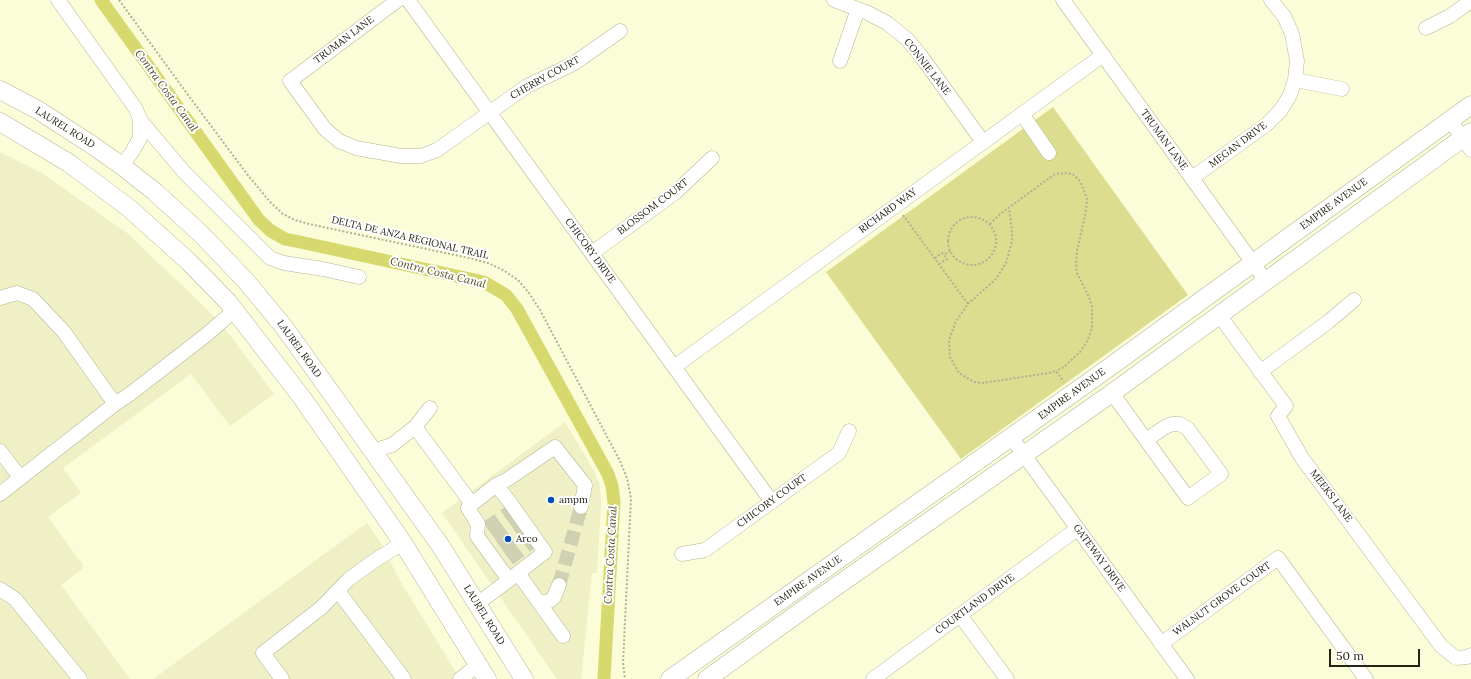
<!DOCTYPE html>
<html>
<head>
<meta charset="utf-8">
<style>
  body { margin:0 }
  #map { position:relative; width:1471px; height:679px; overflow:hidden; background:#fbfdd9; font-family:Lora,serif }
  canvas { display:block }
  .scale { position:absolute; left:1329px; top:649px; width:91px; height:18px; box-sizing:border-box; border:2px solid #232316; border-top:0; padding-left:5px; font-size:12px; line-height:14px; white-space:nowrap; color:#232316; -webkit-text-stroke:3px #fff; paint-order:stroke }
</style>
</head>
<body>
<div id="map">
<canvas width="1471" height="679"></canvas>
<div class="scale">50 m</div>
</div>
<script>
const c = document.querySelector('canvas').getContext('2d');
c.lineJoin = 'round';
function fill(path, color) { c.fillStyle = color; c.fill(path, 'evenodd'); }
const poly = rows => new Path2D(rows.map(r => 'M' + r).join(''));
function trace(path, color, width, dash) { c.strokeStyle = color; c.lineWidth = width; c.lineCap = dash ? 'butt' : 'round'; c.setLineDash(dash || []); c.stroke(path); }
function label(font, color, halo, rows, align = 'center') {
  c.font = font + ' Lora,serif'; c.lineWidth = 4; c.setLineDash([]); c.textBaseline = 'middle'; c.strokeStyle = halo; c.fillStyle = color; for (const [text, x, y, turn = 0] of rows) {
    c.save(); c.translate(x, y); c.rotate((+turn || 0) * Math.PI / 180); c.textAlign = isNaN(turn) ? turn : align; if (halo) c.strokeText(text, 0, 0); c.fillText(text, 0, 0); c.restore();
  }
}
fill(poly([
  [0,152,42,173,127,233,212,314,226,330,274,394,230,426,191,374,63,468,81,493,48,517,83,565,82,569,61,585,130,679,0,679],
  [565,422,594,471,600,486,601,504,597,573,592,573,581,679,557,679,442,513],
  [367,523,381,543,399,579,460,679,153,679]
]), '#eff0c5');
fill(poly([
  [1053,107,1188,295,961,459,826,272]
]), '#dcdd8e');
trace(poly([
  [101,0,259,220,271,231,285,239,300,242,484,282,506,295,517,309,608,474,612,486,614,502,604,679]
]), '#d7d86e', 13);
trace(poly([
  [487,528,511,511],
  [495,539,518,522],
  [501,548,525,531],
  [509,559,532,541],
  [559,585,581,507]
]), '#d0d1b2', 14, [14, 7]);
const minor = poly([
  [58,0,136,109,140,120,140,138,132,152,122,166],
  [398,0,290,81,325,129,339,141,356,148,401,156,421,156,437,150,527,86,573,64,620,31],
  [408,0,772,502],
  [834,0,868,13,887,23,907,39,921,56,983,142],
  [1063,0,1266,281],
  [1426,28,1450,16,1471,1],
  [840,61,858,9],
  [1295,80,1342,89],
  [1022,114,1049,153],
  [140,120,184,172,270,258,284,263,323,269,359,277],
  [1450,120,1471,150],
  [1192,178,1266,125,1281,110,1290,95,1295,80,1297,61,1292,34,1284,16,1271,0],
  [592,253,676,192,712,158],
  [0,298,17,293,33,299,64,332,115,404,130,394,206,335,235,310],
  [1219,315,1286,406,1278,416,1302,458,1441,646,1456,658,1467,657,1471,655],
  [674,367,1103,55],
  [1260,372,1328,322,1354,300],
  [1112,393,1188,498,1221,474,1188,429,1180,424,1172,424,1165,427,1146,440],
  [415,427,472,504,496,485,509,501,545,552,509,580,477,536,478,524,468,508,472,504],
  [1011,437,1187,679],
  [0,451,20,477],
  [373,451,392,445,415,427,430,408],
  [496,485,508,479,555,447,585,485,581,507],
  [0,494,115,404],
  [682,554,705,550,839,453,849,431],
  [518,573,563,636],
  [0,589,15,599,80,679],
  [338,591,404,679],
  [537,600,544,603,551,600,554,597,559,585],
  [477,604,509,580],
  [960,615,1007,679],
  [1161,644,1278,558,1366,679],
  [282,679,263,653,321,608,349,579,374,561,403,543],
  [460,679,478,665],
  [873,679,1077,529]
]);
const major = poly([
  [0,90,38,110,92,145,122,166,155,192,201,234,245,280,284,327,440,545,524,679],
  [0,122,69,163,129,208,189,262,228,302,303,399,403,543,487,679],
  [670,679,1100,374,1471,105],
  [707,679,804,609,1112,393,1471,132]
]);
trace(minor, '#b4b594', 15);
trace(major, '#b4b594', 19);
trace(poly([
  [119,0,191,99,247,174,271,203,283,214,295,220,309,224,469,258,488,263,503,270,518,280,529,293,540,310,620,461,627,478,631,498,623,663,625,679],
  [903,215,968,304,956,321,949,340,950,357,959,373,974,382,982,383,1049,373,1056,371,1064,382],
  '948 241a24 24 0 1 1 48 0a24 24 0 1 1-48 0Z',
  [990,224,1000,214,1055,174,1067,173,1074,175,1079,180,1083,188,1087,199,1086,211,1077,251,1076,263,1077,273,1088,295,1092,306,1092,327,1088,340,1080,352,1064,367,1056,371],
  [935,258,942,253,944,255],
  [939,264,947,259,944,255,950,251],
  [968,304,996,279,1006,263,1012,242,1012,230,1009,208]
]), '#b0b296', 2, [2, 2]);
trace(minor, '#fff', 14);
trace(major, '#fff', 18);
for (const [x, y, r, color] of [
  [551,500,4,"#004fb8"],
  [508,539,4,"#004fb8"]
]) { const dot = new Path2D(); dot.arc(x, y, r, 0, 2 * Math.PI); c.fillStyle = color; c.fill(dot); trace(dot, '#fff', 1.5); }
label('10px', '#232316', '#fff', [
  ["TRUMAN LANE",344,40,-37],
  ["CONNIE LANE",927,67,52],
  ["CHERRY COURT",545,78,-29],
  ["LAUREL ROAD",65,128,32],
  ["TRUMAN LANE",1164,140,54],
  ["MEGAN DRIVE",1238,145,-37],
  ["EMPIRE AVENUE",1334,204,-36],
  ["BLOSSOM COURT",653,207,-37],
  ["RICHARD WAY",888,211,-36],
  ["DELTA DE ANZA REGIONAL TRAIL",410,238,13],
  ["CHICORY DRIVE",590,251,54],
  ["LAUREL ROAD",299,349,54],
  ["EMPIRE AVENUE",1072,394,-36],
  ["MEEKS LANE",1331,496,53],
  ["CHICORY COURT",772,501,-36],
  ["GATEWAY DRIVE",1099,558,54],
  ["EMPIRE AVENUE",808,581,-35],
  ["WALNUT GROVE COURT",1222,599,-36],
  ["COURTLAND DRIVE",975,604,-36],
  ["LAUREL ROAD",484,615,58]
]);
label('10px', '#232316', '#fff', [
  ["ampm",559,500],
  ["Arco",516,539]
], 'left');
label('italic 11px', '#4e4e23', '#fff', [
  ["Contra Costa Canal",166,91,54],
  ["Contra Costa Canal",438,273,14],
  ["Contra Costa Canal",611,555,-87]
]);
</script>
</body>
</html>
